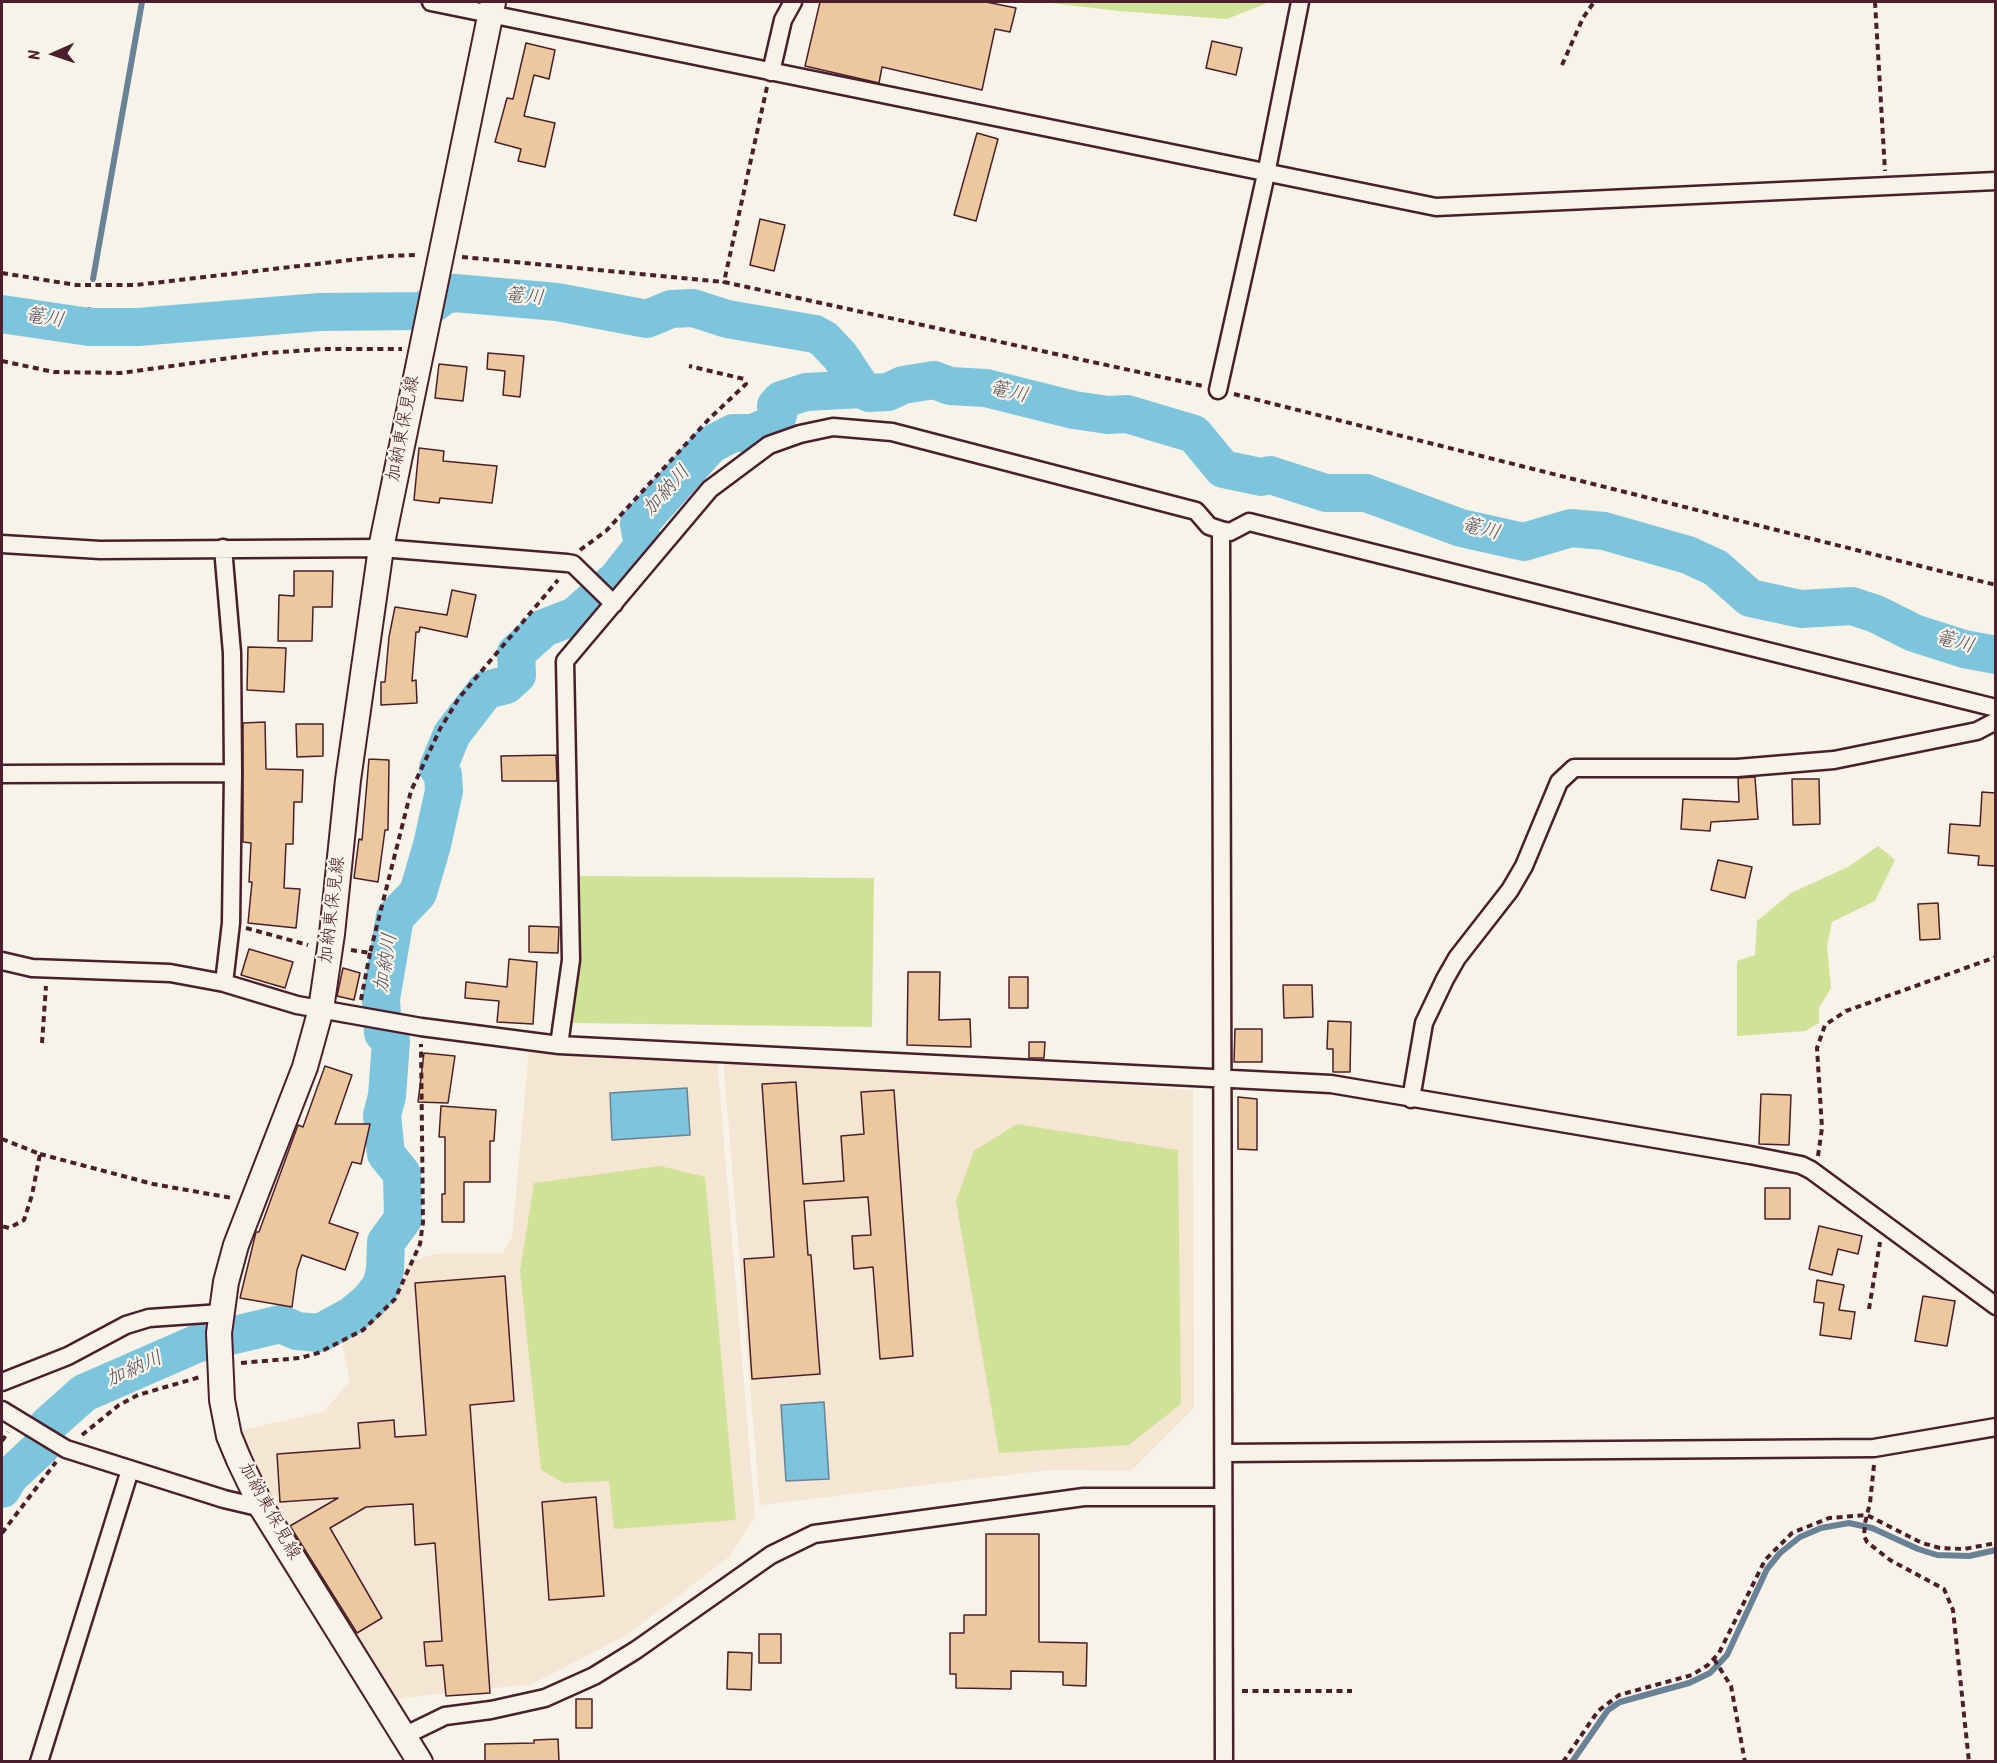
<!DOCTYPE html>
<html>
<head>
<meta charset="utf-8">
<style>
  body { margin:0 }
  #map { position:relative; width:1997px; height:1763px; overflow:hidden; background:#f7f3e8; font-family:Kalam,sans-serif }
  canvas { display:block }
  .frame { position:absolute; inset:0; border:3px solid #4a1f2b; pointer-events:none }
  .north { position:absolute; left:24px; top:24px; width:60px; height:60px; -webkit-text-stroke:4px #f7f3e8; paint-order:stroke; rotate:267deg; font-size:16px; font-weight:700; line-height:24px; text-align:center; color:#4a1f2b }
  .north::after { content:''; display:block; margin:auto; width:21px; height:27px; background:#4a1f2b; clip-path:polygon(50% 0,100% 100%,50% 72%,0 100%) }
</style>
</head>
<body>
<div id="map">
<canvas width="1997" height="1763"></canvas>
<div class="frame"></div>
<div class="north">N</div>
</div>
<script>
const c = document.querySelector('canvas').getContext('2d');
c.lineJoin = 'round';
function fill(path, color) { c.fillStyle = color; c.fill(path, 'evenodd'); }
const poly = rows => new Path2D(rows.map(r => 'M' + r).join(''));
function trace(path, color, width, dash) { c.strokeStyle = color; c.lineWidth = width; c.lineCap = dash ? 'butt' : 'round'; c.setLineDash(dash || []); c.stroke(path); }
function label(font, color, halo, rows, align = 'center') {
  c.font = font + ' Kalam,"Klee One",sans-serif'; c.lineWidth = 4.5; c.setLineDash([]); c.textBaseline = 'middle'; c.strokeStyle = halo; c.fillStyle = color; for (const [text, x, y, turn = 0] of rows) {
    c.save(); c.translate(x, y); c.rotate((+turn || 0) * Math.PI / 180); c.textAlign = isNaN(turn) ? turn : align; if (halo) c.strokeText(text, 0, 0); c.fillText(text, 0, 0); c.restore();
  }
}
fill(poly([
  [542,1045,717,1059,755,1517,730,1556,690,1587,625,1636,532,1684,393,1699,264,1494,241,1430,324,1412,350,1380,341,1340,372,1322,410,1262,435,1254,502,1253,512,1237,529,1051],
  [723,1058,1193,1090,1194,1408,1131,1471,1049,1470,760,1505]
]), '#f4e6d2');
fill(poly([
  [1042,2,1270,2,1227,19,1119,11],
  [1878,846,1895,860,1875,901,1832,922,1827,946,1831,988,1819,1008,1819,1023,1805,1031,1737,1036,1737,961,1755,955,1757,921,1791,893,1848,867],
  [576,876,874,878,872,1027,573,1023,580,956],
  [1017,1124,1178,1150,1181,1404,1129,1445,999,1453,956,1201,974,1151],
  [660,1166,705,1177,736,1520,614,1529,609,1481,564,1483,541,1470,520,1271,534,1183]
]), '#d0e297');
const water = poly([
  [687,1088,690,1135,612,1140,610,1093,687,1088],
  [824,1402,829,1479,786,1481,781,1405,824,1402]
]);
fill(water, '#7dc4dd');
trace(water, '#698296', 1.5);
trace(poly([
  [93,279,142,2],
  [89,310,89,327],
  [1572,1762,1608,1710,1620,1702,1689,1683,1710,1673,1727,1655,1767,1569,1780,1553,1800,1537,1821,1528,1849,1523,1872,1528,1918,1549,1937,1555,1969,1556,1996,1550]
]), '#698296', 6);
trace(poly([
  [2,314,89,327,138,327,320,312,423,311,445,295,455,293,557,302,647,319,671,309,693,308,727,319,815,334,824,339,840,356,862,389,869,393,888,392,903,385,934,380,950,386,986,388,1074,410,1108,415,1127,414,1194,434,1223,469,1261,477,1270,475,1326,493,1366,493,1461,528,1524,542,1571,528,1604,531,1688,555,1716,568,1750,598,1801,609,1852,606,1876,614,1914,633,1964,649,1996,655],
  [2,1489,9,1477,42,1446,48,1425,84,1393,196,1344,281,1324,297,1331,320,1333,351,1316,369,1301,381,1286,385,1270,386,1242,403,1219,402,1174,386,1154,382,1115,387,1096,391,1041,383,1033,381,999,395,917,418,893,432,845,444,791,443,775,438,768,452,734,486,690,506,685,517,675,516,653,544,628,575,616,617,579,643,546,639,524,710,445,733,433,753,433,774,424,778,415,776,406,781,400,806,392,862,389]
]), '#7dc4dd', 38);
const building = poly([
  [820,2,986,2,1016,8,1010,32,995,29,982,90,882,67,879,83,805,66,820,2],
  [1212,41,1242,48,1236,75,1206,68,1212,41],
  [526,43,555,50,549,79,534,75,524,116,555,123,545,167,518,161,521,149,495,142,507,98,513,99,526,43],
  [977,133,998,139,976,221,954,215,977,133],
  [760,219,785,225,774,271,750,265,760,219],
  [488,353,524,356,520,397,503,395,505,371,487,369,488,353],
  [439,364,467,367,463,401,435,398,439,364],
  [419,448,444,451,443,461,497,466,492,503,440,498,439,503,414,500,419,448],
  [294,571,333,571,332,607,313,607,312,641,278,641,279,595,294,596,294,571],
  [452,590,476,595,467,637,420,627,419,632,416,632,412,681,416,680,417,703,381,705,381,682,385,682,389,637,395,607,447,615,452,590],
  [248,647,286,648,284,692,247,690,248,647],
  [265,722,266,769,303,770,302,802,294,802,293,844,286,844,284,888,300,889,296,928,248,923,252,882,249,882,251,843,243,842,243,723,265,722],
  [296,724,323,724,323,756,297,757,296,724],
  [556,755,557,781,502,781,501,756,556,755],
  [369,759,389,760,388,830,385,830,378,882,354,878,359,839,362,840,369,759],
  [1755,777,1758,819,1711,822,1710,831,1681,829,1683,799,1739,802,1738,778,1755,777],
  [1792,779,1819,779,1820,824,1793,825,1792,779],
  [1982,792,1995,793,1995,866,1978,865,1979,856,1948,853,1950,824,1980,826,1982,792],
  [1718,860,1752,867,1745,898,1711,890,1718,860],
  [1938,903,1940,939,1920,940,1918,904,1938,903],
  [529,926,559,927,558,953,529,952,529,926],
  [249,949,293,962,285,988,241,975,249,949],
  [509,959,537,962,533,1024,497,1022,499,1001,465,998,466,982,507,987,509,959],
  [343,968,360,973,354,1000,337,996,343,968],
  [908,972,940,972,939,1020,970,1019,971,1047,907,1045,908,972],
  [1009,977,1028,977,1028,1008,1009,1008,1009,977],
  [1283,985,1312,985,1313,1017,1284,1018,1283,985],
  [1328,1021,1351,1022,1350,1072,1333,1072,1333,1049,1327,1049,1328,1021],
  [1235,1029,1262,1029,1262,1062,1234,1062,1235,1029],
  [1029,1042,1045,1042,1044,1058,1029,1058,1029,1042],
  [424,1053,455,1056,448,1103,418,1102,424,1053],
  [325,1066,352,1075,335,1124,370,1124,361,1164,352,1162,329,1223,358,1233,345,1270,302,1255,297,1270,292,1307,240,1298,256,1232,259,1232,298,1125,303,1127,325,1066],
  [796,1082,803,1184,844,1181,841,1136,864,1134,861,1092,894,1090,913,1356,880,1359,873,1267,854,1269,852,1236,871,1235,868,1197,804,1201,808,1255,811,1255,820,1374,752,1379,744,1259,774,1257,762,1084,796,1082],
  [1761,1094,1791,1095,1789,1145,1759,1144,1761,1094],
  [1238,1097,1257,1099,1257,1150,1238,1149,1238,1097],
  [441,1106,496,1110,494,1141,490,1141,490,1182,464,1182,464,1222,442,1222,442,1194,445,1194,445,1137,439,1137,441,1106],
  [1765,1188,1790,1188,1790,1219,1765,1219,1765,1188],
  [1819,1226,1862,1236,1858,1254,1838,1249,1832,1275,1809,1269,1819,1226],
  [505,1276,514,1401,470,1405,490,1693,446,1696,443,1665,426,1666,424,1642,442,1641,435,1543,415,1545,413,1504,366,1507,330,1528,382,1618,357,1633,290,1526,338,1498,280,1502,277,1454,360,1448,358,1423,394,1420,395,1437,426,1435,415,1283,505,1276],
  [1817,1280,1844,1285,1839,1310,1855,1312,1851,1339,1820,1335,1824,1303,1814,1302,1817,1280],
  [1923,1296,1955,1301,1947,1346,1915,1341,1923,1296],
  [596,1497,604,1596,549,1600,542,1502,596,1497],
  [986,1534,1039,1534,1039,1642,1087,1643,1086,1686,1063,1685,1063,1672,1011,1671,1011,1689,956,1688,956,1674,950,1674,950,1633,964,1633,964,1615,986,1615,986,1534],
  [759,1634,781,1634,781,1663,759,1663,759,1634],
  [728,1652,752,1653,751,1690,727,1689,728,1652],
  [576,1699,592,1699,592,1728,576,1728,576,1699],
  [558,1739,559,1761,485,1761,485,1744,534,1743,534,1740,558,1739]
]);
fill(building, '#edc89e');
trace(building, '#4a1f2b', 1.5);
const minor = poly([
  [431,2,1436,207,1996,181],
  [771,72,783,20,793,2],
  [1218,390,1266,174,1300,2],
  [1221,530,1224,1762],
  [2,544,100,550,381,548,567,563,573,564,614,604],
  [2,774,233,773,232,653,223,548],
  [2,961,32,968,170,973,224,983,297,1005,421,1027,559,1045,1331,1084,1750,1155,1801,1165,1811,1170,1996,1306],
  [224,983,231,923,233,773],
  [559,1045,571,960,565,661,710,489,769,445,800,434,833,427,892,432,1196,511,1209,526,1221,530,1230,532,1249,522,1996,708],
  [1411,1099,1424,1023,1445,979,1457,958,1510,890,1524,866,1559,782,1574,768,1737,768,1834,760,1977,731,1996,721],
  [2,1382,68,1356,126,1325,149,1318,221,1313],
  [2,1410,66,1449,224,1499,262,1508],
  [1224,1453,1874,1448,1996,1427],
  [406,1735,445,1716,491,1710,545,1698,594,1676,636,1650,771,1555,814,1534,1084,1497,1223,1497],
  [39,1762,130,1470]
]);
const secondary = poly([
  [420,1762,262,1508,239,1460,229,1436,222,1400,219,1333,226,1282,236,1245,305,1067,321,1009,332,934,348,780,381,548,493,2]
]);
trace(minor, '#4a1f2b', 21);
trace(secondary, '#4a1f2b', 28);
trace(poly([
  [1875,2,1885,171],
  [1562,65,1583,18,1594,2],
  [767,87,724,282,1203,386],
  [462,257,724,282],
  [2,273,76,285,136,285,385,256,419,255],
  [2,361,54,372,121,373,266,353,325,349,402,349],
  [1234,394,1996,585],
  [580,550,606,531,709,419,746,384,744,379,689,366],
  [246,928,308,945],
  [351,950,370,953,411,791,440,729,459,698,558,580],
  [361,1000,370,953],
  [42,1043,46,986],
  [2,1139,40,1154,32,1195,24,1220,9,1228,2,1226],
  [40,1154,153,1184,232,1198],
  [1818,1156,1822,1128,1817,1048,1825,1025,1846,1011,1996,957],
  [1869,1309,1880,1242],
  [241,1363,300,1358,318,1353,363,1330,395,1299,420,1244,423,1222,421,1044],
  [82,1435,119,1405,138,1395,200,1377],
  [2,1441,8,1432],
  [1874,1465,1870,1503,1865,1523,1864,1536,1867,1542,1890,1560,1944,1589,1953,1610,1969,1762],
  [2,1533,56,1462],
  [1714,1659,1731,1686,1745,1762],
  [1242,1691,1352,1691],
  [1563,1762,1598,1711,1619,1695,1692,1675,1708,1665,1719,1653,1765,1560,1792,1533,1829,1518,1867,1515,1922,1543,1940,1548,1964,1549,1996,1543]
]), '#4a1f2b', 4, [6, 4.5]);
trace(minor, '#f7f3e8', 16);
trace(secondary, '#f7f3e8', 24);
label('18px', '#4a1f2b', '#f7f3e8', [
  ["加納東保見線",405,429,-79],
  ["加納東保見線",334,910,-83],
  ["加納東保見線",268,1512,61]
]);
label('italic 20px', '#595160', '#f7f3e8', [
  ["篭川",524,299,5],
  ["篭川",44,320,9],
  ["篭川",1008,394,13],
  ["加納川",668,492,-48],
  ["篭川",1480,531,14],
  ["篭川",1954,644,15],
  ["加納川",388,963,-81],
  ["加納川",135,1371,-24]
]);
</script>
</body>
</html>
